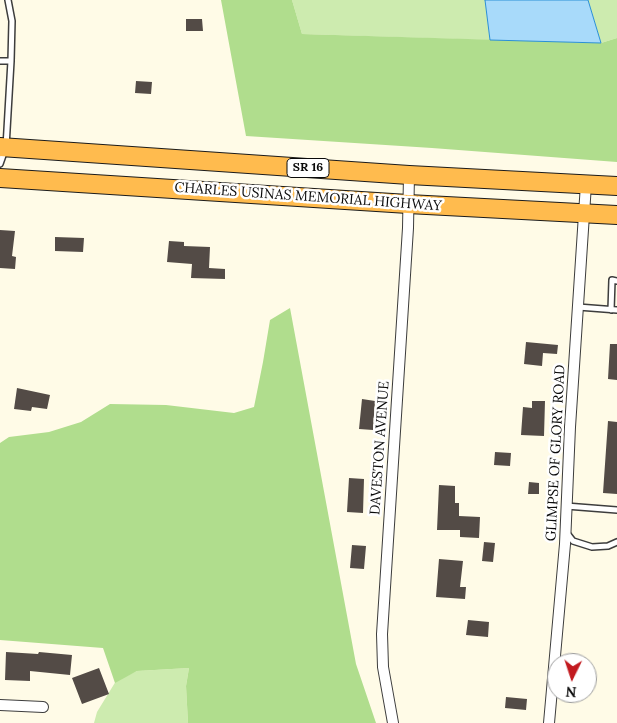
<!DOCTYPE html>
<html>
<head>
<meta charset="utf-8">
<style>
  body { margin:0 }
  #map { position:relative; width:617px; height:723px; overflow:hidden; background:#fffbe7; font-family:Lora,serif }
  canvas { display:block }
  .north { position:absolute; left:547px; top:653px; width:50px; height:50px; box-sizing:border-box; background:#fff; border:1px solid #9d9d9d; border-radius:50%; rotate:184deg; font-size:14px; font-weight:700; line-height:20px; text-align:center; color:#0a0a0a }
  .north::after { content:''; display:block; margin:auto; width:18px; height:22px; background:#c21a1f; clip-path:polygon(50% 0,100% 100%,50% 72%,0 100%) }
</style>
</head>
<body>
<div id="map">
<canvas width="617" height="723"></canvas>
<div class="north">N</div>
</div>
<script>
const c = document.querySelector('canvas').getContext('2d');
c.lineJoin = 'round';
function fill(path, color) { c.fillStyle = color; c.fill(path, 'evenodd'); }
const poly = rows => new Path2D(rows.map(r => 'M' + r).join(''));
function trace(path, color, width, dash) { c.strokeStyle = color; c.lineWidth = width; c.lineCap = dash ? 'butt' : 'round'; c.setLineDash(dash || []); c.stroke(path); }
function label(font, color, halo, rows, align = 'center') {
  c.font = font + ' Lora,serif'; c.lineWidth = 5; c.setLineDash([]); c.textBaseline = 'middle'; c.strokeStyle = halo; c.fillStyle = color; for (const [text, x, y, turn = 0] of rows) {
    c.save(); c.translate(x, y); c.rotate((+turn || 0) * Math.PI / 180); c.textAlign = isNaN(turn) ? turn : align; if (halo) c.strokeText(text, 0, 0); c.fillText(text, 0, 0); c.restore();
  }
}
fill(poly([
  [292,0,485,0,490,40,302,34],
  [588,0,617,0,617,38,601,43],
  [189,668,186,686,188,723,94,723,97,712,116,681,137,671]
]), '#cdebaf');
fill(poly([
  [221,0,292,0,302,34,601,43,617,38,617,162,432,148,246,136],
  [290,308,356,664,376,723,188,723,186,686,189,668,137,671,115,683,103,648,0,640,0,443,9,437,49,432,81,422,110,404,166,405,234,413,254,407,263,362,270,320]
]), '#b0dd8d');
const water = poly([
  [485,0,588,0,601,43,490,40,485,0]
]);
fill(water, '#a8dafa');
trace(water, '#2a8fd6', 1);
fill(poly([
  [186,19,202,19,203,31,186,31],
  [136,81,152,82,151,94,135,93],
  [0,230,15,231,12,256,16,257,15,269,0,268],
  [55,237,84,238,83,252,55,251],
  [169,241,184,242,184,246,210,247,209,268,225,269,225,279,191,278,192,264,167,262],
  [526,342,558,345,557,354,543,353,542,366,524,364],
  [610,344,617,344,617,380,608,379],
  [17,388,50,395,47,409,32,407,31,411,14,409],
  [362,399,375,401,373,430,359,429],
  [532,401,545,401,544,436,521,435,523,407,532,408],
  [608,421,617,422,617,494,603,493],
  [495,452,511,453,510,466,494,465],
  [349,478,364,479,363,513,347,512],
  [529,482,539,483,539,494,528,494],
  [439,485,455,486,455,503,459,503,459,516,480,517,479,538,460,537,460,530,437,530],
  [484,542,495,543,493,562,482,561],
  [352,545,366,546,364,569,350,568],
  [439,559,463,561,460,587,466,587,465,599,436,597],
  [468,620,489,622,488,637,466,635],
  [6,652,38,654,39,652,72,655,70,675,30,671,30,681,5,680],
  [99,668,109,694,82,704,72,678],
  [506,697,527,699,526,710,505,708]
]), '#534b46');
const service = poly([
  [0,61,11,61],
  [0,164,6,147,11,61,12,21,8,0],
  [578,307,617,310],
  [611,310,612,280,617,281],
  [566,506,617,510],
  [566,532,573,541,592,547,608,546,617,542]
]);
const minor = poly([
  [0,705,43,707],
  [393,723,383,667,382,634,408,228,409,175],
  [549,723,565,544,570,427,586,184]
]);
const trunk = poly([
  [0,147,409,175,617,186],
  [0,178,408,204,617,215]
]);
trace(service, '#3d3d3d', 8);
trace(minor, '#3d3d3d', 12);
trace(trunk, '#1b1b1b', 20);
trace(service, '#fff', 5);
trace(minor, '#fff', 10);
trace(trunk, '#ffbb4e', 18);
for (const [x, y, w] of [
  [308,168,42]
]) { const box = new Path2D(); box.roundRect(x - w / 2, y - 9.5, w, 19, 4); c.fillStyle = '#fff'; c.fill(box); trace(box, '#0a0a0a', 1); }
label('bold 12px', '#0a0a0a', null, [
  ["SR 16",308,168]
]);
label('14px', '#0a0a0a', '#fff', [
  ["CHARLES USINAS MEMORIAL HIGHWAY",308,197,4],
  ["DAVESTON AVENUE",380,448,-86],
  ["GLIMPSE OF GLORY ROAD",556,453,-87]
]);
</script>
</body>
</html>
